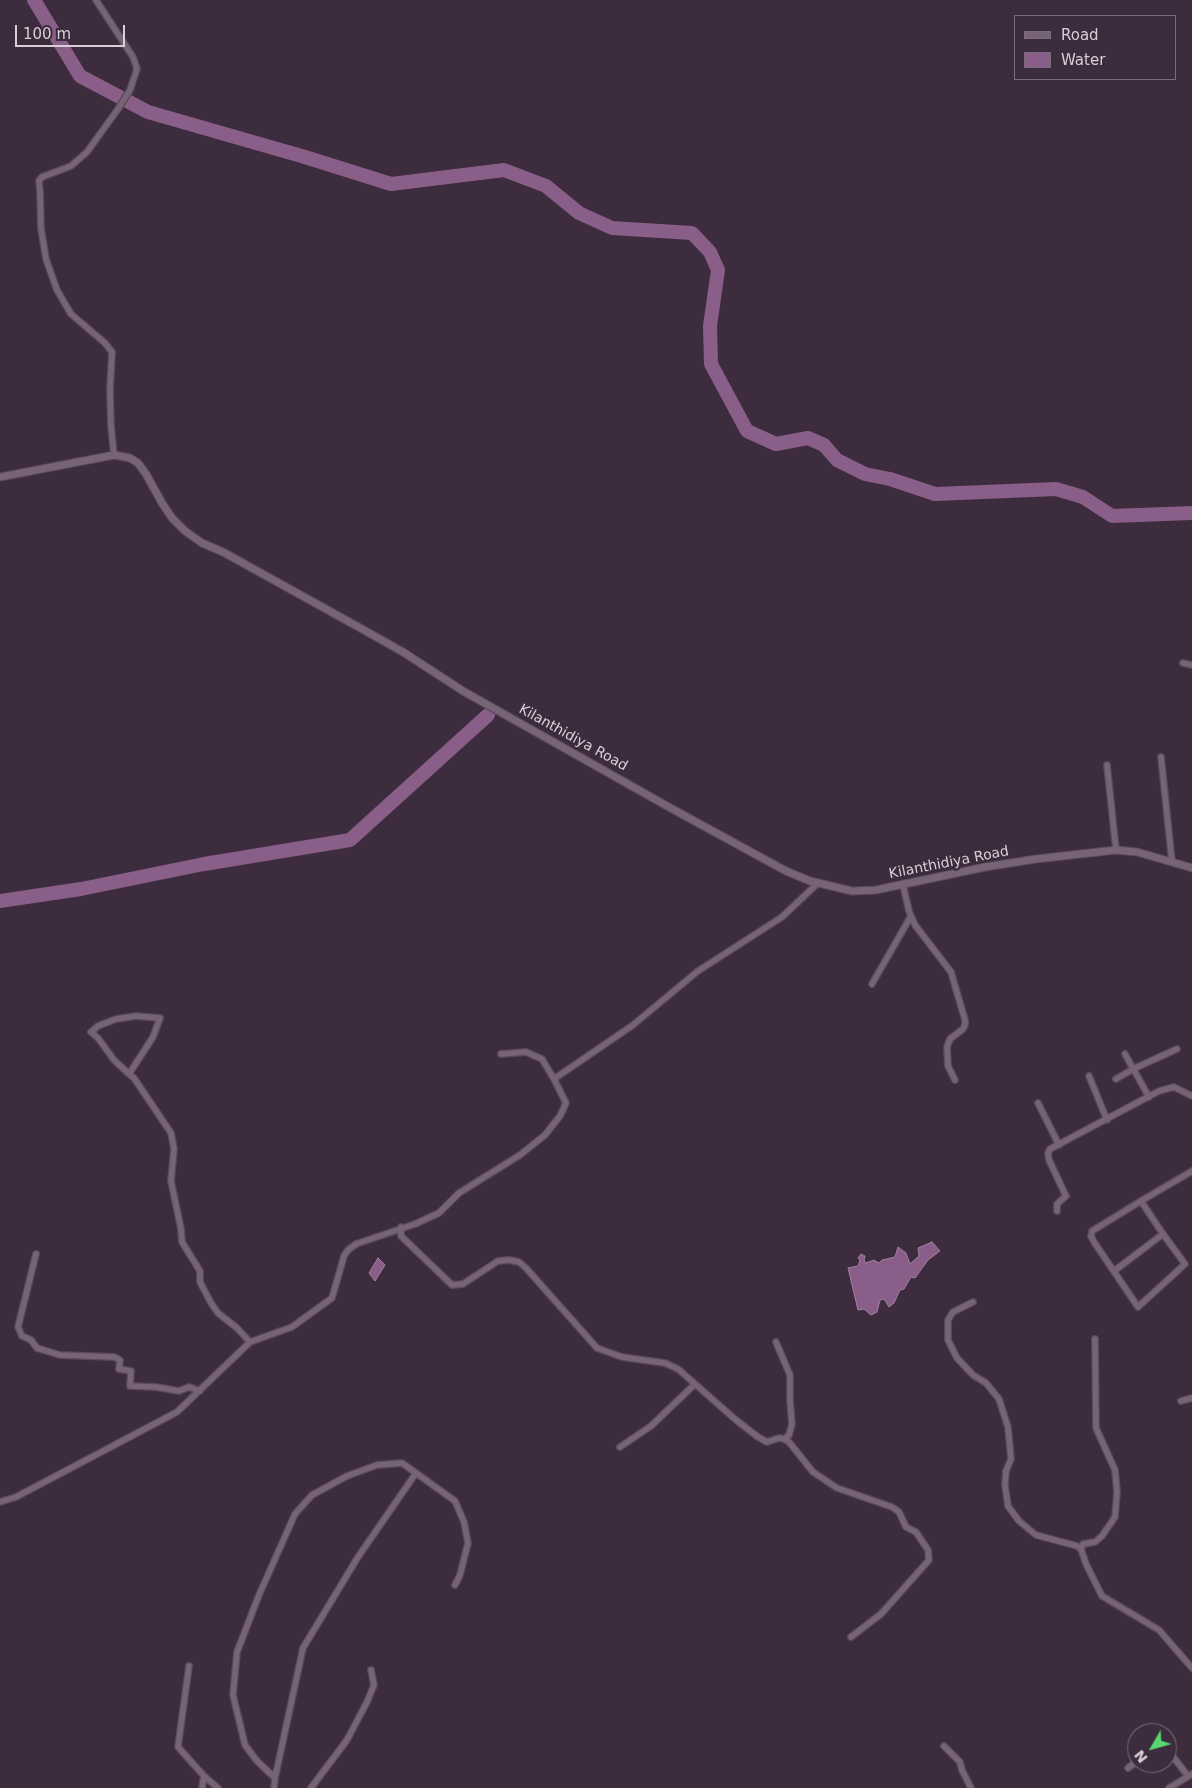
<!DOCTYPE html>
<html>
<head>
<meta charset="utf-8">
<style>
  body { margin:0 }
  #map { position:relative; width:1192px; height:1788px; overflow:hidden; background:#3d2c3d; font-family:"DejaVu Sans",sans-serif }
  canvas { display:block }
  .legend { position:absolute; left:1014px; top:15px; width:162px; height:65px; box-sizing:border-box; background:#3d2c3d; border:1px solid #7c6d7b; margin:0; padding:6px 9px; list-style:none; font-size:15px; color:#dacfd9 }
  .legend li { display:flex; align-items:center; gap:10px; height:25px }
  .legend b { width:25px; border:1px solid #7c6d7b }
  .north { position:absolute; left:1127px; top:1723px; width:50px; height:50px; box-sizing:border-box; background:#3d2c3d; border:1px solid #7c6d7b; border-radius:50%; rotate:232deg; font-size:14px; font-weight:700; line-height:20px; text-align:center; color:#dacfd9 }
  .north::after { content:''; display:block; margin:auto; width:18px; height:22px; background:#57d570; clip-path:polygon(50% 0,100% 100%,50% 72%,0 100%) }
  .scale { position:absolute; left:15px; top:25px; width:110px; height:22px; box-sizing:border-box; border:2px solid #dacfd9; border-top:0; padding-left:6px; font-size:15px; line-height:18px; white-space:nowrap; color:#dacfd9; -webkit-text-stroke:4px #3d2c3d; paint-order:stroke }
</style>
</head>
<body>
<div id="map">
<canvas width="1192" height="1788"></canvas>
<ul class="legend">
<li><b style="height:6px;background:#776376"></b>Road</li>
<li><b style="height:14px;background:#895e88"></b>Water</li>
</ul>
<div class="north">N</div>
<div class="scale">100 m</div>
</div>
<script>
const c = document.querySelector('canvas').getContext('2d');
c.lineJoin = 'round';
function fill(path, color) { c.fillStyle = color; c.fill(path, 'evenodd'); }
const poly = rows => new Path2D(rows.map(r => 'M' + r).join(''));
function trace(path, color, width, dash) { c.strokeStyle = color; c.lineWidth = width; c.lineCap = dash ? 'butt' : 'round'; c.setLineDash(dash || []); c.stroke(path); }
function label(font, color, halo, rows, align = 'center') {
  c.font = font + ' "DejaVu Sans",sans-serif'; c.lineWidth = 5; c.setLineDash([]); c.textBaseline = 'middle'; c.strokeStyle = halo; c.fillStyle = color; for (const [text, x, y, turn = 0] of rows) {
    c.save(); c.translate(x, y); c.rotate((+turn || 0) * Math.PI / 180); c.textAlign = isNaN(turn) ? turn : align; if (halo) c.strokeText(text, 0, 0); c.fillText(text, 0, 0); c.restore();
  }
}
const water = poly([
  [932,1242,940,1251,928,1260,915,1278,911,1277,904,1289,900,1290,894,1303,889,1307,884,1299,880,1300,877,1312,871,1315,864,1309,858,1310,848,1268,858,1266,860,1260,858,1258,861,1254,865,1256,864,1260,866,1263,874,1260,879,1263,882,1260,895,1257,898,1247,906,1253,910,1264,919,1256,918,1248,932,1242],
  [378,1258,385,1265,375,1281,369,1273,378,1258]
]);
fill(water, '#895e88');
trace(water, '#a180a0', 1);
trace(poly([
  [34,0,80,76,148,112,305,157,391,184,504,170,546,186,579,213,612,228,692,233,710,252,718,270,710,326,711,364,747,431,776,444,808,438,824,445,837,460,865,474,890,479,935,494,1056,489,1083,497,1112,516,1192,513],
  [0,901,81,889,204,864,350,840,488,715]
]), '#895e88', 14);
const minor = poly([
  [96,0,133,57,137,69,130,90,118,109,87,152,71,166,42,177,39,181,40,191,41,228,46,259,57,290,71,314,105,343,112,352,110,389,111,426,114,455],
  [1183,663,1192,665],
  [1161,757,1172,862],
  [1107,765,1116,850],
  [903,885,909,911,915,925,951,972,965,1020,965,1025,963,1029,950,1039,947,1047,948,1066,955,1080],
  [872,984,911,916],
  [1125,1054,1149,1097],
  [129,1074,153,1037,160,1018,136,1016,116,1019,98,1026,91,1032,98,1038,114,1060,129,1074,134,1078,171,1133,174,1149,171,1181,181,1229,182,1242,200,1271,200,1282,211,1303,218,1313,237,1328,250,1342],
  [1089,1076,1107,1120],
  [554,1079,633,1025,698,971,782,917,818,883],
  [1116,1079,1133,1069,1177,1049],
  [1038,1103,1059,1145],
  [1141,1201,1163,1234,1185,1264,1138,1307,1094,1242,1091,1236,1092,1231,1141,1201,1192,1171],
  [1057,1211,1057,1204,1066,1196,1049,1160,1048,1153,1050,1149,1159,1091,1174,1087,1192,1096],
  [401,1227,401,1236,452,1285,463,1284,498,1261,509,1260,519,1262,526,1268,597,1348,622,1357,665,1363,678,1369,736,1420,758,1437,767,1442,779,1438,784,1439,789,1442,813,1472,837,1488,892,1507,899,1512,906,1527,916,1532,928,1550,929,1560,881,1614,851,1637],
  [36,1254,18,1327,22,1336,31,1340,37,1348,60,1355,114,1357,120,1360,119,1369,131,1371,130,1386,156,1387,179,1391,189,1387,200,1391],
  [1114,1271,1163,1234],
  [973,1302,953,1312,948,1320,948,1340,957,1358,973,1375,986,1383,999,1399,1008,1427,1011,1459,1006,1471,1005,1485,1008,1506,1019,1521,1036,1535,1077,1546,1081,1549,1086,1564,1102,1596,1159,1630,1192,1668],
  [776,1342,790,1375,790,1400,792,1424,789,1435,784,1439],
  [1181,1401,1192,1398],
  [620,1447,651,1426,695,1384],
  [416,1473,455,1501,464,1522,468,1543,460,1575,455,1585],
  [0,1502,16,1497,177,1412,250,1342,292,1327,332,1298,344,1256,348,1250,356,1244,415,1224,439,1213,459,1193,520,1155,545,1135,560,1116,566,1103,554,1079,542,1059,526,1052,501,1054],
  [1081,1549,1083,1544,1095,1542,1102,1536,1115,1517,1117,1492,1115,1470,1096,1428,1095,1339],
  [189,1666,178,1747,204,1776,218,1788],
  [944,1746,960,1762,962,1770,971,1788],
  [1167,1749,1188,1776],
  [1128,1768,1137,1761],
  [202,1788,204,1776],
  [274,1788,275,1778,303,1648,358,1557,416,1473,402,1463,377,1465,347,1476,312,1495,295,1514,259,1595,237,1652,233,1695,245,1745,257,1761,275,1778],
  [311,1788,347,1740,367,1702,374,1685,371,1670],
  [1169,1788,1192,1774]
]);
const tertiary = poly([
  [0,477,114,455,130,458,138,463,146,474,162,503,172,518,185,531,202,543,223,552,362,629,403,652,463,691,667,806,786,871,810,881,852,891,876,890,985,867,1036,859,1116,850,1137,852,1192,868]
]);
trace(minor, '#594959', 8);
trace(tertiary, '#594959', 9);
trace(minor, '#776376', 5.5);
trace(tertiary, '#776376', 7);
label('14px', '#dacfd9', '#3d2c3d', [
  ["Kilanthidiya Road",573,738,29],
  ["Kilanthidiya Road",949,863,-11]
]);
</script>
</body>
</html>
